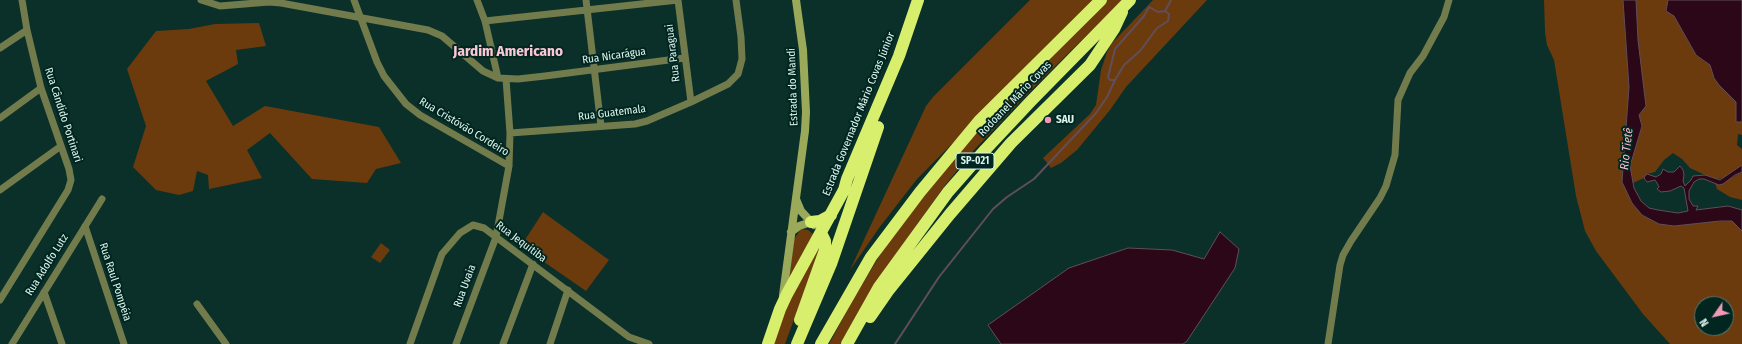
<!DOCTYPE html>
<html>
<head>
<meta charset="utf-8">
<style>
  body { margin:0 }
  #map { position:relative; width:1742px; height:344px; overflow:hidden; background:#0a3029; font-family:"Fira Sans Condensed",sans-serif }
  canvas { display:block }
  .north { position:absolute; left:1694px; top:296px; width:40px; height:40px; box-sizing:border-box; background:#00261f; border:1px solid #587972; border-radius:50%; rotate:236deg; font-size:11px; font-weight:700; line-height:16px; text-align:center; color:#dcf5ee }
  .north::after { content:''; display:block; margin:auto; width:14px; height:18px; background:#f09ab7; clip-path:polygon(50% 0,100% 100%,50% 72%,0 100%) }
</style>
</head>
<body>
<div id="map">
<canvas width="1742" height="344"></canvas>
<div class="north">N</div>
</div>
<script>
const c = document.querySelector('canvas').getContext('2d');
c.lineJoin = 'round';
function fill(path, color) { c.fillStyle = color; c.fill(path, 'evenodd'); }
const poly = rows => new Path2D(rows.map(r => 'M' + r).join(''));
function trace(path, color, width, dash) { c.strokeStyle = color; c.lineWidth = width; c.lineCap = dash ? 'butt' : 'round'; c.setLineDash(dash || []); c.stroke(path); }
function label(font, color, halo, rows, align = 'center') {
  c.font = font + ' "Fira Sans Condensed",sans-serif'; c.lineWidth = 4; c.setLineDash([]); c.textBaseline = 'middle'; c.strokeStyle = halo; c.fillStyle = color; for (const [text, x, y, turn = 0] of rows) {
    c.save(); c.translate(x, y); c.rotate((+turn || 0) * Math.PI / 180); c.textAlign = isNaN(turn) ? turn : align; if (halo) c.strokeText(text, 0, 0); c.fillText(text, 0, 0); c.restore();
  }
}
fill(poly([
  [1030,0,1095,0,917,179,879,228,850,270,926,106,933,97],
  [1105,0,1123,0,1039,82,974,150,946,184,883,272,841,344,829,344,855,296,888,242,969,139],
  [1153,0,1207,0,1126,87,1110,110,1077,150,1061,163,1051,168,1043,158,1090,114,1096,105,1101,70,1107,52,1112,43],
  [1544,0,1623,0,1629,87,1622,182,1632,203,1642,215,1659,224,1732,221,1742,231,1742,344,1670,344,1643,314,1596,251,1585,231,1576,196,1554,60,1547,45,1545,32],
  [1702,304,1726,304,1726,328,1702,328],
  [1636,0,1668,0,1666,11,1674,16,1696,55,1710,65,1714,78,1719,85,1736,102,1736,122,1742,122,1742,135,1738,134,1737,145,1742,149,1742,165,1724,178,1716,179,1705,175,1690,168,1682,159,1673,153,1664,160,1655,172,1647,174,1644,178,1633,183,1630,166,1642,126,1639,115],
  [259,23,266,46,236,50,238,64,206,81,233,126,265,106,379,127,401,163,376,169,367,183,312,179,270,133,247,150,262,178,209,189,208,175,197,171,193,191,179,195,156,190,133,167,146,126,127,69,156,31,189,29,215,24],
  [1742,172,1742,200,1730,197,1717,189,1715,183,1719,185],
  [543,212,609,260,586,291,521,246],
  [801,229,808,230,814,235,789,280,794,239],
  [381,243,390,250,380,263,371,257],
  [818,246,819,251,785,344,773,344,787,301]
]), '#6b3b0d');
const water = poly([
  [1623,0,1636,0,1638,40,1646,106,1639,115,1642,126,1630,166,1634,188,1641,201,1649,208,1658,210,1678,213,1688,211,1684,188,1681,186,1670,191,1661,192,1657,189,1659,187,1657,183,1655,180,1647,182,1644,178,1645,176,1647,174,1656,177,1661,174,1663,169,1668,172,1674,172,1680,166,1683,170,1684,175,1683,181,1685,186,1691,180,1693,176,1705,175,1720,180,1742,165,1742,172,1735,175,1723,184,1719,185,1704,179,1699,179,1694,182,1689,191,1689,199,1693,206,1698,206,1696,210,1728,206,1742,210,1742,231,1732,221,1720,221,1674,226,1659,224,1642,215,1632,203,1622,182,1629,87,1623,0],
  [1668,0,1742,0,1742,122,1736,122,1736,102,1719,85,1714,78,1710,65,1696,55,1674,16,1666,11,1668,0],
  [1220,232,1239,249,1235,268,1187,341,1183,344,1001,344,988,325,1069,268,1128,248,1172,250,1204,259,1220,232]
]);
fill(water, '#2c0717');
trace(water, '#614e58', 1);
trace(poly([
  [1115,80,1110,80,1108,77,1115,49,1144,16,1149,7,1158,12,1165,11],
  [895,344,939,277,993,209,1007,197,1034,179,1096,113,1107,97,1115,80,1124,65,1140,51,1157,28,1168,21,1169,14,1165,11,1171,0]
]), '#614e58', 2);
trace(poly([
  [201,0,220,6,269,2,281,3,428,30,442,36,483,71,498,78,518,79,545,76,684,58],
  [354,0,377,62,384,76,406,104,420,115,509,166],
  [477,0,485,21,498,78],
  [586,0,601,126],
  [678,0,691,102],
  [485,21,678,0],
  [0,48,27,30],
  [0,118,41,88],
  [510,133,635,124,647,121,691,102,728,84,738,74,742,59,741,37,736,0],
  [0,190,61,146],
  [85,226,124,344],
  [44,292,62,344],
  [0,300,68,190,71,180,69,169,41,88,27,30,22,0],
  [197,304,226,344],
  [12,344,102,199],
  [410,344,442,254,460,233,473,225,484,228,629,337,649,344],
  [456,344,496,237,509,166,510,133,506,79],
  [503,344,533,264],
  [550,344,568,290],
  [1328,344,1340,265,1343,255,1351,241,1380,198,1386,186,1395,155,1398,100,1410,73,1423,56,1444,17,1449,0]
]), '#727b4b', 7);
trace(poly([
  [796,199,801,211,814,225],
  [791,232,799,226,811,222],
  [783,295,805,131,806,112,803,50,796,0]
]), '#9baa5a', 8);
trace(poly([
  [811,222,820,221,831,215],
  [870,317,888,291,950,214,1011,143,1090,65,1114,29,1122,12],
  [800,320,825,250,825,241,821,233],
  [768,344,780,309,787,294,844,190,847,179,899,56,918,0],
  [797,344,831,264,878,127],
  [821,344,871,257,920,192,979,121,1101,0],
  [847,344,879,287,948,192,985,150,1031,101,1130,0]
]), '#d8ef6d', 12);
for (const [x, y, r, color] of [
  [1048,120,4,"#f09ab7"]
]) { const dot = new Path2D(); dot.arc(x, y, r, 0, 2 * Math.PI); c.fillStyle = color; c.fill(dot); trace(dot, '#00261f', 1.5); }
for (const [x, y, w] of [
  [975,161,38]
]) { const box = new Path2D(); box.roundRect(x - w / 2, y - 8, w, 16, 3); c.fillStyle = '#00261f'; c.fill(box); trace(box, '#dcf5ee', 1); }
label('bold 10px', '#dcf5ee', null, [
  ["SP-021",975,161]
]);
label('11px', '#dcf5ee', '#00261f', [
  ["Rua Paraguai",673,53,-97],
  ["Rua Nicarágua",614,56,-8],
  ["Estrada do Mandi",793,87,-92],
  ["Rodoanel Mário Covas",1015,99,-46],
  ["Rua Guatemala",612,113,-7],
  ["Estrada Governador Mário Covas Júnior",859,114,-68],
  ["Rua Cândido Portinari",63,115,72],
  ["Rua Cristóvão Cordeiro",464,127,31],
  ["Rua Jequitiba",521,242,37],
  ["Rua Adolfo Lutz",47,265,-58],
  ["Rua Raul Pompéia",115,282,72],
  ["Rua Uvaia",465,286,-70]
]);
label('bold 11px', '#dcf5ee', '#00261f', [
  ["SAU",1056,120]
], 'left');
label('italic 12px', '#f8bbce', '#00261f', [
  ["Rio Tietê",1627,149,-84]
]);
label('bold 15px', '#f9c7d6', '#00261f', [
  ["Jardim Americano",508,52]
]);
</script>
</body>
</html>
